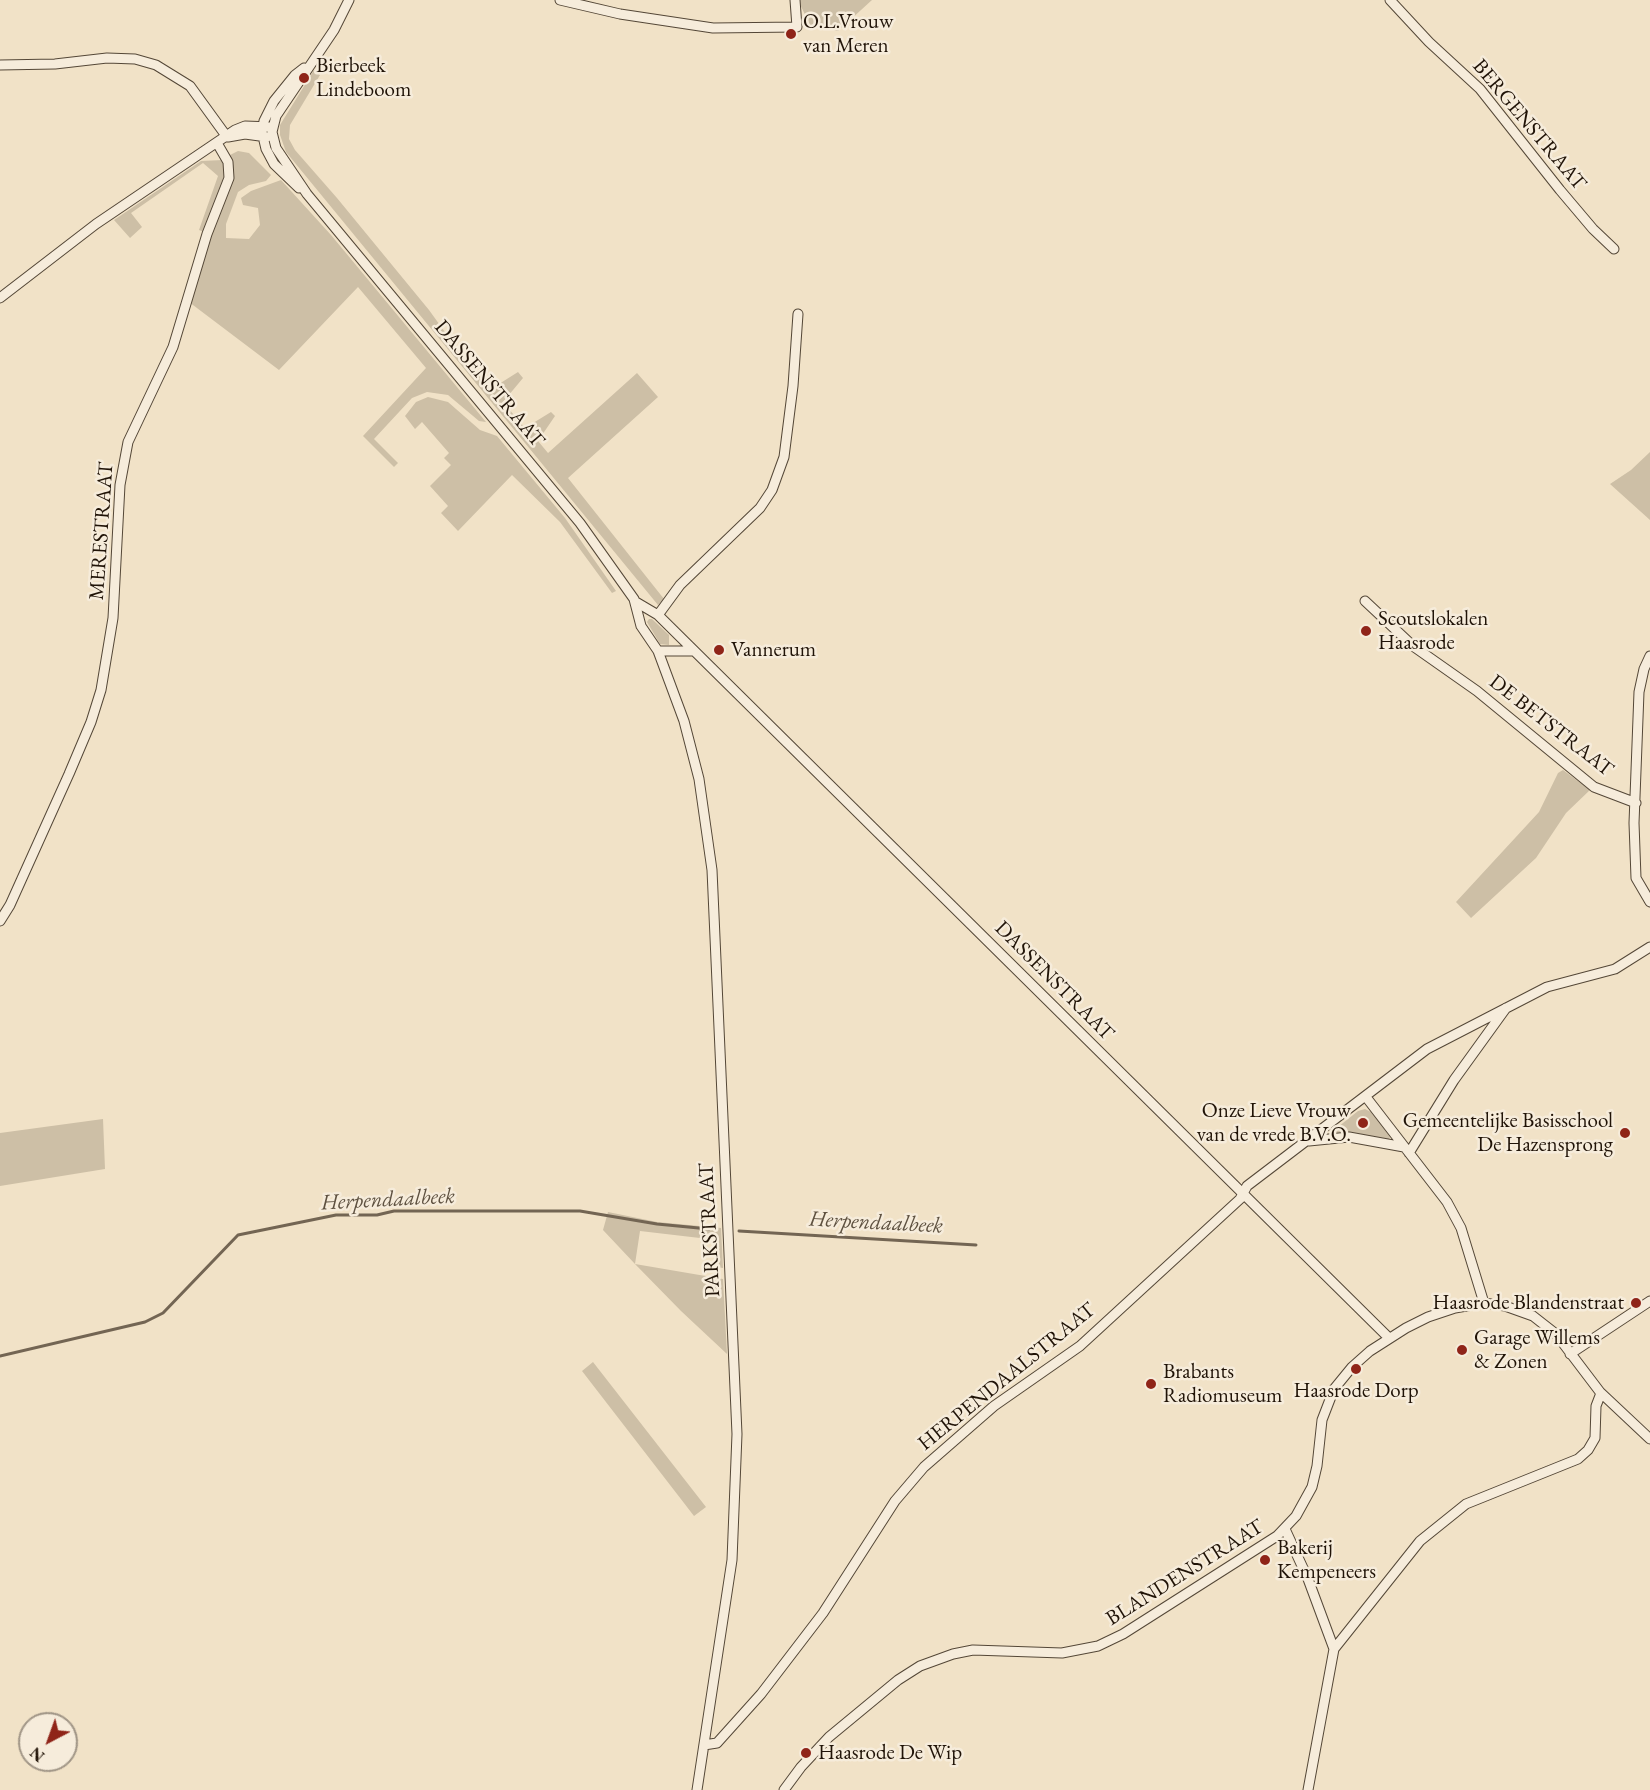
<!DOCTYPE html>
<html>
<head>
<meta charset="utf-8">
<style>
  body { margin:0 }
  #map { position:relative; width:1650px; height:1790px; overflow:hidden; background:#f1e2c7; font-family:"EB Garamond",serif }
  canvas { display:block }
  .north { position:absolute; left:18px; top:1712px; width:60px; height:60px; box-sizing:border-box; background:#f6ecdb; border:2px solid #a09586; border-radius:50%; rotate:221deg; font-size:16px; font-weight:700; line-height:24px; text-align:center; color:#201307 }
  .north::after { content:''; display:block; margin:auto; width:21px; height:27px; background:#8f2418; clip-path:polygon(50% 0,100% 100%,50% 72%,0 100%) }
</style>
</head>
<body>
<div id="map">
<canvas width="1650" height="1790"></canvas>
<div class="north">N</div>
</div>
<script>
const c = document.querySelector('canvas').getContext('2d');
c.lineJoin = 'round';
function fill(path, color) { c.fillStyle = color; c.fill(path, 'evenodd'); }
const poly = rows => new Path2D(rows.map(r => 'M' + r).join(''));
function trace(path, color, width, dash) { c.strokeStyle = color; c.lineWidth = width; c.lineCap = dash ? 'butt' : 'round'; c.setLineDash(dash || []); c.stroke(path); }
function label(font, color, halo, rows, align = 'center') {
  c.font = font + ' "EB Garamond",serif'; c.lineWidth = 5; c.setLineDash([]); c.textBaseline = 'middle'; c.strokeStyle = halo; c.fillStyle = color; for (const [text, x, y, turn = 0] of rows) {
    c.save(); c.translate(x, y); c.rotate((+turn || 0) * Math.PI / 180); c.textAlign = isNaN(turn) ? turn : align; if (halo) c.strokeText(text, 0, 0); c.fillText(text, 0, 0); c.restore();
  }
}
fill(poly([
  [798,0,872,0,838,31,810,25],
  [314,70,320,75,290,125,289,139,295,150,337,198,429,310,463,357,491,389,518,372,523,378,503,402,525,428,551,412,555,416,538,441,548,453,637,373,658,397,568,478,664,599,658,605,286,152,280,135,280,125],
  [238,151,249,153,271,175,266,181,249,185,238,192,226,224,226,238,249,239,260,225,258,208,243,205,241,198,251,191,281,180,331,235,486,422,479,421,448,395,427,392,412,398,374,439,398,463,394,467,363,436,426,368,358,287,279,370,189,302,209,234,234,172,230,155],
  [223,160,227,175,204,232,199,230,218,176,203,163,131,213,142,227,130,238,114,220,201,161],
  [428,397,448,402,480,430,497,436,565,518,616,591,612,593,560,522,512,475,458,531,441,513,448,506,430,486,451,465,444,458,449,453,422,422,415,429,405,416,416,402],
  [1650,452,1650,520,1610,484,1631,470],
  [649,619,652,619,669,635,669,645,660,644,647,622],
  [1563,770,1590,790,1566,813,1536,858,1471,918,1456,902,1539,812,1558,773],
  [1365,1109,1373,1113,1390,1137,1389,1140,1328,1135,1358,1111],
  [103,1119,105,1169,0,1186,0,1133],
  [608,1212,657,1222,721,1228,723,1268,717,1267,717,1240,640,1231,635,1264,723,1279,727,1354,681,1311,635,1264,603,1230],
  [593,1362,706,1507,694,1516,582,1371]
]), '#cdbfa6');
trace(poly([
  [739,1231,976,1245],
  [0,1356,145,1322,163,1313,238,1235,336,1215,377,1215,394,1211,580,1211,657,1224,709,1229]
]), '#736553', 3);
const minor = poly([
  [349,0,334,30,276,116,272,132,276,148,307,194,580,523,634,599,641,626,658,651,684,721,699,779,712,870,737,1434,732,1560,697,1790],
  [560,0,620,14,713,28,797,27,795,0],
  [1390,0,1429,42,1480,89,1560,190,1593,229,1614,249],
  [0,65,55,64,107,58,135,59,156,65,190,86,227,137],
  [228,137,245,134,267,137],
  [299,188,274,164,266,149,262,132,264,121,274,101,295,75,304,68],
  [0,298,96,224,235,130,245,126,272,127],
  [1365,601,1413,646,1477,691,1594,787,1636,803],
  [636,602,658,615,1389,1338],
  [658,615,680,585,760,508,772,490,784,457,793,386,798,314],
  [658,651,692,651],
  [1650,656,1644,669,1639,692,1634,823,1636,878,1650,902],
  [0,921,10,905,69,774,91,722,101,690,113,618,120,485,128,442,173,347,207,234,229,178,228,162,217,143],
  [1366,1097,1447,1202,1461,1228,1484,1303],
  [1309,1141,1349,1137,1404,1147],
  [1409,1153,1454,1080,1506,1008],
  [1570,1354,1650,1301],
  [1285,1529,1308,1579,1334,1649],
  [704,1745,717,1743,761,1694,823,1613,895,1501,924,1467,994,1406,1080,1346,1240,1199,1247,1186,1427,1049,1547,987,1615,969,1650,947],
  [784,1790,801,1767,829,1737,898,1680,920,1666,953,1654,973,1650,1062,1653,1098,1646,1123,1634,1277,1536,1296,1516,1312,1487,1317,1466,1322,1420,1334,1389,1352,1367,1370,1351,1406,1328,1428,1317,1455,1308,1484,1303,1505,1306,1533,1316,1556,1334,1600,1392,1650,1439],
  [1308,1790,1334,1649,1420,1541,1466,1504,1578,1459,1588,1450,1595,1438,1596,1406,1601,1393]
]);
trace(minor, '#544737', 11);
trace(minor, '#f6ecdb', 9);
for (const [x, y, r, color] of [
  [791,34,6,"#8f2418"],
  [304,78,6,"#8f2418"],
  [1366,631,6,"#8f2418"],
  [719,650,6,"#8f2418"],
  [1363,1123,6,"#8f2418"],
  [1625,1133,6,"#8f2418"],
  [1636,1303,6,"#8f2418"],
  [1462,1350,6,"#8f2418"],
  [1356,1369,6,"#8f2418"],
  [1151,1384,6,"#8f2418"],
  [1265,1560,6,"#8f2418"],
  [806,1753,6,"#8f2418"]
]) { const dot = new Path2D(); dot.arc(x, y, r, 0, 2 * Math.PI); c.fillStyle = color; c.fill(dot); trace(dot, '#f6ecdb', 2); }
label('21px', '#201307', '#f6ecdb', [
  ["O.L.Vrouw",803,22],
  ["van Meren",803,46],
  ["Bierbeek",316,66],
  ["Lindeboom",316,90],
  ["Scoutslokalen",1378,619],
  ["Haasrode",1378,643],
  ["Vannerum",731,650],
  ["Onze Lieve Vrouw",1351,1111,"right"],
  ["van de vrede B.V.O.",1351,1135,"right"],
  ["Gemeentelijke Basisschool",1613,1121,"right"],
  ["De Hazensprong",1613,1145,"right"],
  ["Haasrode Blandenstraat",1624,1303,"right"],
  ["Garage Willems",1474,1338],
  ["& Zonen",1474,1362],
  ["Brabants",1163,1372],
  ["Radiomuseum",1163,1396],
  ["Haasrode Dorp",1356,1391,"center"],
  ["Bakerij",1277,1548],
  ["Kempeneers",1277,1572],
  ["Haasrode De Wip",818,1753]
], 'left');
label('21px', '#201307', '#f6ecdb', [
  ["BERGENSTRAAT",1529,125,50],
  ["DASSENSTRAAT",489,384,50],
  ["MERESTRAAT",102,531,-86],
  ["DE BETSTRAAT",1551,726,38],
  ["DASSENSTRAAT",1054,981,45],
  ["PARKSTRAAT",710,1230,-93],
  ["HERPENDAALSTRAAT",1007,1377,-39],
  ["BLANDENSTRAAT",1185,1573,-32]
]);
label('italic 22px', '#5e5140', '#f6ecdb', [
  ["Herpendaalbeek",388,1200,-3],
  ["Herpendaalbeek",876,1223,3]
]);
</script>
</body>
</html>
